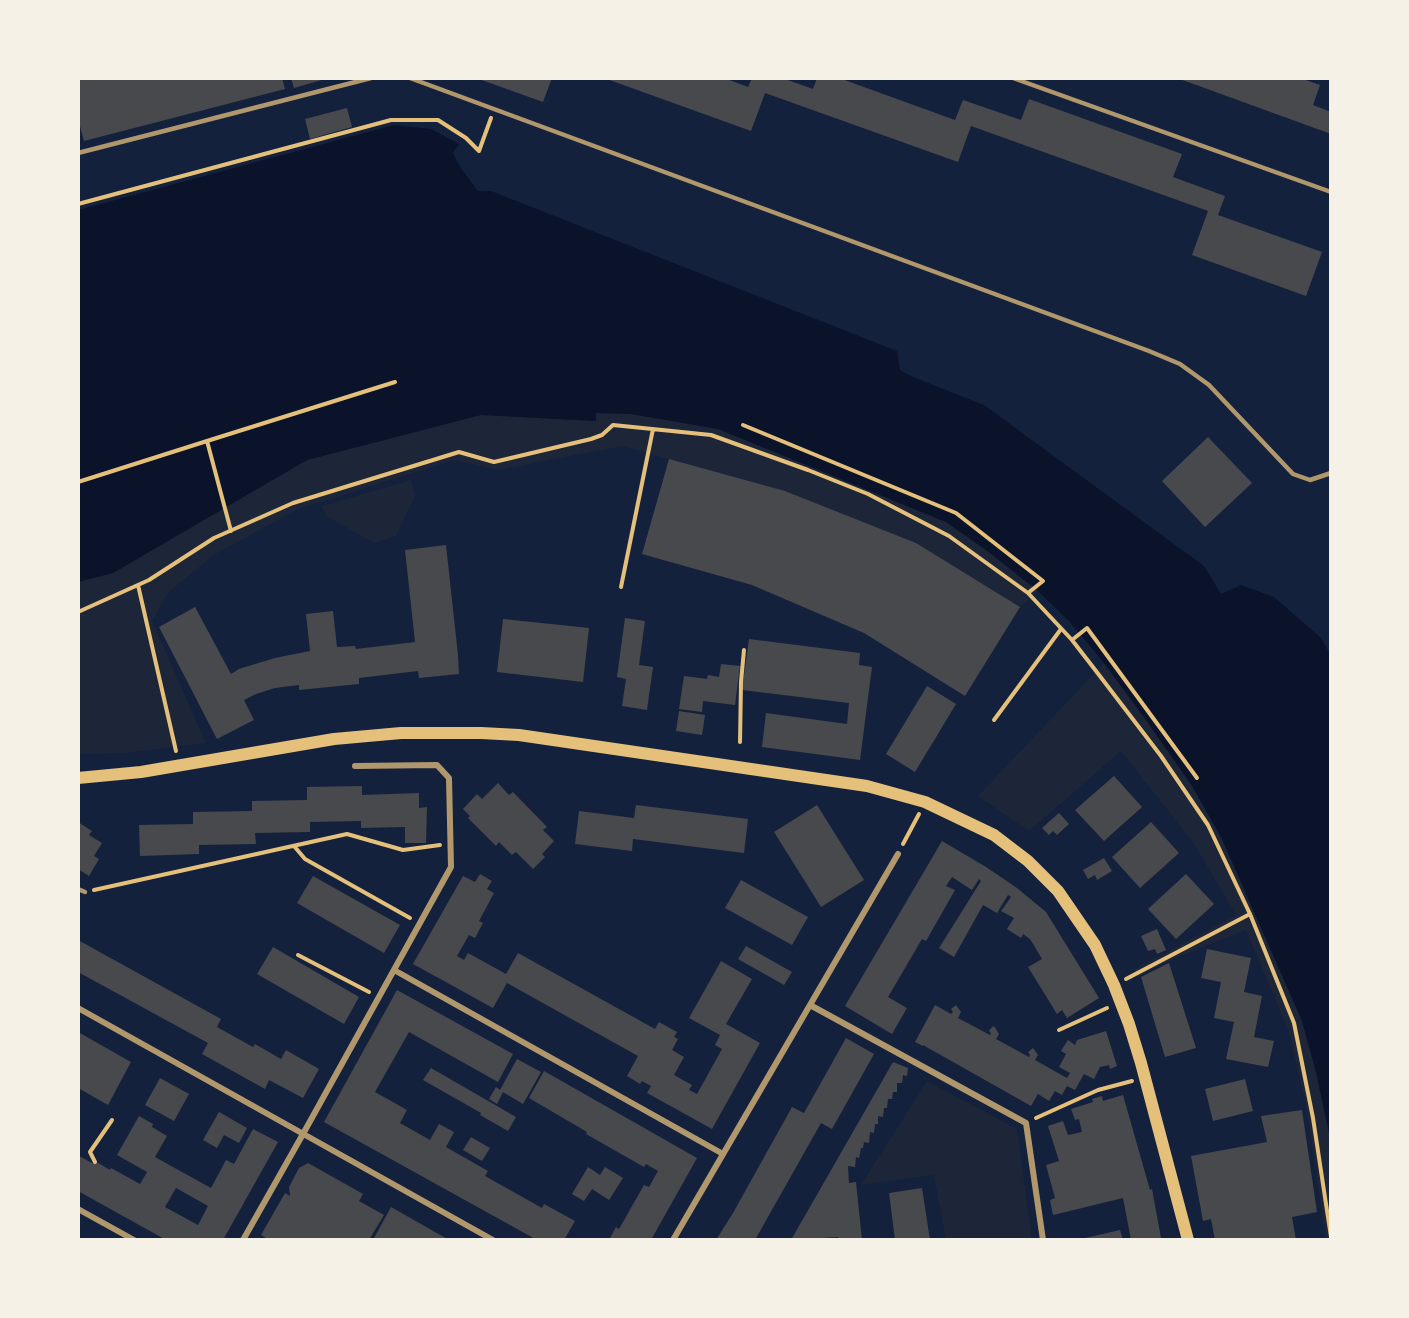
<!DOCTYPE html>
<html>
<head>
<meta charset="utf-8">
<style>
  body { margin:0 }
  #map { position:relative; width:1409px; height:1318px; overflow:hidden; background:#14213d; font-family:"Noto Sans",sans-serif }
  canvas { display:block }
  .frame { position:absolute; inset:0; border:80px solid #f6f1e7; pointer-events:none }
</style>
</head>
<body>
<div id="map">
<canvas width="1409" height="1318"></canvas>
<div class="frame"></div>
</div>
<script>
const c = document.querySelector('canvas').getContext('2d');
c.lineJoin = 'round';
function fill(path, color) { c.fillStyle = color; c.fill(path, 'evenodd'); }
const poly = rows => new Path2D(rows.map(r => 'M' + r).join(''));
function trace(path, color, width, dash) { c.strokeStyle = color; c.lineWidth = width; c.lineCap = dash ? 'butt' : 'round'; c.setLineDash(dash || []); c.stroke(path); }
fill(poly([
  [596,413,631,414,718,429,946,522,986,550,1038,591,1020,607,916,543,785,491,622,446,498,470,454,460,298,509,212,556,168,593,152,621,206,743,124,753,78,754,78,582,113,573,307,460,481,415,595,421],
  [411,480,415,496,396,536,374,543,326,516,322,506],
  [1104,663,1146,720,1192,785,1222,839,1302,1021,1316,1072,1331,1142,1331,1240,1326,1240,1306,1104,1288,1029,1246,930,1175,958,1137,977,1135,969,1236,915,1193,842,1121,751,1029,831,978,796],
  [927,1081,1017,1129,1032,1240,946,1240,934,1175,861,1185]
]), '#1d2539');
fill(poly([
  [394,125,431,129,459,144,453,153,460,167,478,191,491,191,897,351,900,370,913,377,984,405,1204,566,1221,594,1241,585,1274,597,1320,637,1331,655,1331,1142,1316,1072,1302,1021,1222,839,1192,786,1146,720,1104,663,1069,621,1038,591,986,550,946,522,718,429,631,414,596,413,596,421,481,415,307,460,113,573,78,582,78,210]
]), '#0b132b');
fill(poly([
  [78,78,282,78,285,89,84,141,78,119],
  [291,78,325,78,325,79,294,88],
  [476,78,552,78,543,102],
  [604,78,724,78,748,87,752,78,782,78,813,89,817,78,839,78,955,120,963,100,1021,120,1029,99,1182,154,1173,177,1225,196,1218,215,1322,252,1306,296,1192,255,1208,211,971,126,958,162,765,93,751,131],
  [1177,78,1300,78,1320,85,1313,105,1331,112,1331,134],
  [347,108,352,127,310,139,305,119],
  [1208,437,1252,483,1205,527,1162,481],
  [669,459,785,491,916,543,1020,607,965,696,864,633,752,585,642,554],
  [446,545,458,655,459,674,419,678,418,671,359,678,359,684,299,690,299,685,275,688,256,694,244,700,254,720,217,739,159,627,195,607,231,674,239,669,275,658,310,651,306,614,333,611,337,647,355,646,356,649,415,642,405,550],
  [625,618,645,621,639,665,653,667,647,710,622,706,626,679,617,677],
  [503,619,589,628,583,682,497,672],
  [749,639,860,653,859,665,872,667,860,760,762,747,766,713,847,724,849,703,742,690],
  [721,664,740,666,735,705,703,701,702,712,679,709,684,676,707,679,708,675,719,677],
  [927,686,956,704,915,772,886,754],
  [679,711,705,715,702,735,676,731],
  [1114,776,1142,807,1104,841,1075,810],
  [498,783,509,795,513,792,547,827,543,830,554,841,542,854,545,857,533,869,516,852,512,855,499,842,496,846,468,818,470,816,463,809,477,794,482,799],
  [362,786,362,795,419,793,419,808,427,807,426,843,405,843,405,827,361,828,361,821,310,822,310,832,255,833,256,844,199,845,199,854,140,856,139,825,193,824,193,812,252,811,252,801,307,800,307,787],
  [636,805,748,819,744,853,633,839,632,851,575,844,579,811,634,818],
  [817,805,864,880,821,907,774,832],
  [1059,813,1069,824,1057,835,1053,831,1049,835,1042,828],
  [78,822,92,831,89,835,102,843,94,856,99,859,89,876,78,869],
  [1151,822,1179,853,1140,888,1112,857],
  [942,841,986,867,1017,888,1046,912,1099,998,1067,1018,1062,1010,1057,1014,1028,967,1042,959,1030,939,1023,934,1021,938,1007,929,1014,918,1001,911,1011,897,1008,895,997,913,983,905,954,957,939,948,981,881,979,879,972,890,952,877,946,886,955,890,926,941,922,939,888,997,907,1008,892,1034,845,1006],
  [1104,858,1112,871,1097,880,1095,875,1088,879,1083,870],
  [480,874,492,881,487,889,494,893,479,921,483,923,475,938,469,935,457,956,464,960,468,953,506,974,518,953,655,1029,659,1022,677,1032,674,1037,678,1039,672,1050,684,1057,674,1075,692,1085,689,1090,697,1094,722,1049,715,1045,720,1035,689,1018,721,961,752,979,726,1024,760,1043,712,1129,647,1093,651,1086,642,1081,640,1084,627,1076,638,1056,507,983,493,1008,413,964,463,876,475,882],
  [1186,874,1214,904,1176,939,1148,909],
  [313,876,400,925,384,953,297,903],
  [741,880,808,917,792,945,725,908],
  [1157,929,1166,950,1157,954,1155,949,1148,951,1141,936],
  [78,940,221,1019,217,1027,253,1047,255,1044,281,1059,286,1050,319,1069,303,1098,269,1080,265,1089,202,1054,208,1043,78,972],
  [746,946,792,972,784,985,738,959],
  [273,947,359,997,344,1024,257,974],
  [1207,949,1251,958,1244,992,1262,996,1254,1037,1274,1041,1268,1067,1226,1059,1234,1022,1214,1018,1221,982,1201,978],
  [1169,963,1196,1048,1165,1057,1141,977],
  [397,990,513,1054,498,1082,409,1032,375,1092,407,1110,400,1123,430,1140,439,1124,454,1132,446,1147,488,1171,485,1176,542,1208,544,1204,575,1221,564,1240,537,1240,324,1122],
  [935,1005,951,1014,953,1012,951,1009,956,1005,961,1012,958,1018,990,1035,991,1034,989,1030,994,1026,999,1034,996,1039,1029,1057,1030,1055,1028,1052,1033,1048,1038,1055,1035,1060,1067,1078,1070,1073,1059,1067,1066,1054,1061,1051,1068,1040,1075,1045,1077,1040,1106,1031,1117,1066,1110,1069,1109,1065,1100,1067,1094,1079,1084,1074,1075,1090,1067,1086,1062,1095,1055,1091,1049,1101,1038,1094,1031,1106,923,1045,923,1046,915,1042],
  [78,1032,131,1062,108,1105,78,1088],
  [846,1038,874,1054,832,1129,821,1123,755,1240,716,1240,733,1213,792,1107,804,1113],
  [517,1059,541,1072,523,1104,503,1092,497,1104,489,1099,496,1087,500,1090],
  [893,1062,908,1068,907,1076,903,1075,902,1083,897,1083,897,1092,893,1092,892,1099,888,1099,887,1108,884,1108,883,1117,878,1116,878,1124,875,1124,874,1133,870,1132,869,1143,864,1142,863,1148,861,1148,859,1158,856,1157,855,1167,848,1166,849,1183,856,1182,862,1240,838,1240,838,1237,791,1240],
  [431,1068,516,1117,508,1131,480,1115,481,1113,423,1080],
  [544,1071,697,1158,651,1240,609,1240,616,1227,619,1229,644,1185,649,1187,658,1171,646,1164,644,1167,586,1134,587,1132,529,1098],
  [160,1078,189,1094,174,1121,145,1105],
  [1245,1079,1253,1111,1213,1121,1205,1089],
  [1123,1095,1150,1190,1152,1189,1161,1238,1151,1240,1131,1240,1123,1198,1053,1215,1050,1200,1055,1198,1046,1165,1059,1161,1048,1126,1063,1121,1068,1135,1082,1132,1079,1119,1075,1120,1071,1109,1093,1102,1092,1099,1102,1096,1103,1101],
  [1302,1110,1317,1212,1292,1217,1296,1240,1215,1240,1211,1219,1203,1221,1191,1156,1267,1142,1261,1116],
  [219,1112,247,1128,239,1143,224,1135,217,1148,203,1140],
  [139,1116,153,1124,152,1127,167,1136,155,1157,211,1188,226,1160,234,1164,253,1129,278,1142,223,1240,166,1240,78,1191,78,1158,79,1156,94,1164,95,1161,110,1170,111,1168,140,1184,147,1172,117,1155],
  [176,1188,208,1206,198,1225,165,1207],
  [471,1137,490,1148,482,1161,463,1150],
  [308,1163,363,1194,359,1201,384,1215,369,1240,269,1240,261,1235,285,1193,290,1196,289,1187,299,1168],
  [588,1167,600,1175,605,1167,623,1178,609,1200,592,1189,584,1201,572,1194],
  [922,1188,930,1240,895,1240,889,1193],
  [391,1207,421,1224,449,1240,373,1240],
  [1120,1230,1123,1240,1081,1240,1081,1239]
]), '#48494c');
trace(poly([
  [78,204,391,120,438,120,466,138,479,151,491,118],
  [743,425,956,513,1043,581,1028,593],
  [78,482,207,441],
  [231,531,207,441,395,382],
  [138,585,176,751],
  [621,587,653,429],
  [78,612,149,580,214,538,293,503,459,452,494,462,591,439,602,435,613,425,711,435,808,470,868,494,949,536,1028,593,1072,640,1096,671,1161,756,1208,825,1250,914,1294,1023,1313,1118,1331,1237],
  [1072,640,1087,628,1197,778],
  [994,720,1061,629],
  [740,742,741,682,744,650],
  [903,844,919,814],
  [294,846,305,859,410,918],
  [94,890,347,834,403,850,440,845],
  [298,955,369,992],
  [1126,979,1250,914],
  [1059,1030,1107,1008],
  [1036,1118,1098,1090,1132,1081],
  [95,1162,90,1152,112,1120]
]), '#e5c07b', 4);
trace(poly([
  [410,78,1149,351,1180,364,1209,385,1293,474,1310,480,1331,473],
  [1013,78,1331,192],
  [78,153,371,78],
  [78,889,85,892]
]), '#b1986c', 4.5);
trace(poly([
  [394,970,723,1154],
  [810,1005,1026,1123,1043,1240],
  [78,1008,493,1240],
  [78,1209,134,1240],
  [243,1240,303,1134,451,867,449,778,437,765,355,766],
  [673,1240,898,854]
]), '#b1986c', 6);
trace(poly([
  [78,778,141,772,334,739,401,733,481,733,519,735,867,786,925,802,994,835,1028,861,1058,891,1095,945,1114,985,1129,1024,1141,1063,1188,1240]
]), '#e5c07b', 12);
</script>
</body>
</html>
